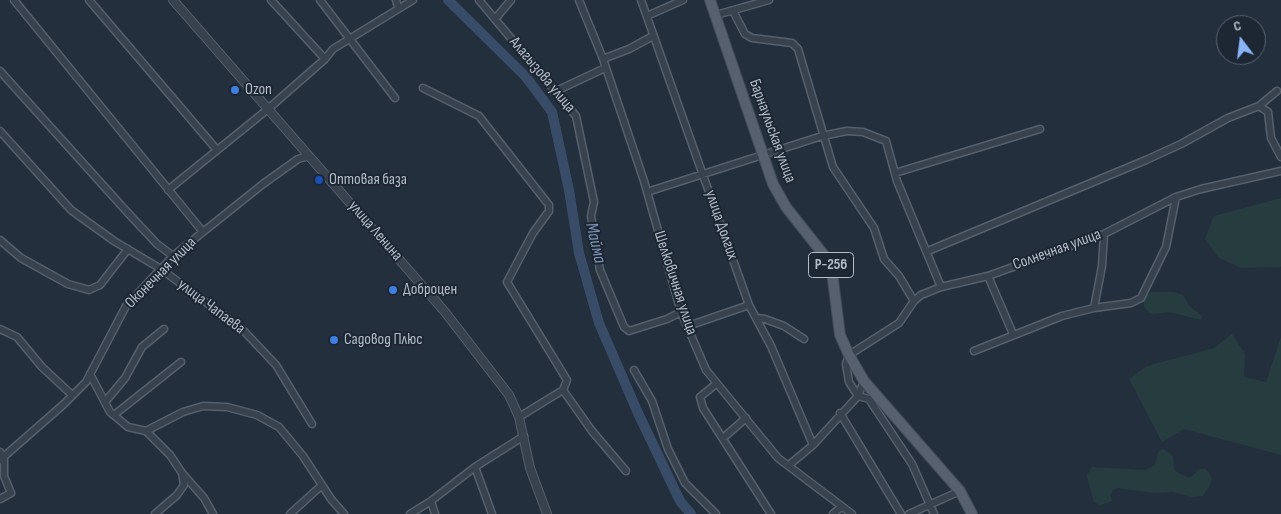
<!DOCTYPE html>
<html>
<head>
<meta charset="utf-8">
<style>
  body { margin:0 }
  #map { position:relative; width:1281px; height:514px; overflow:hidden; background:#242f3e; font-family:"Sofia Sans Condensed",sans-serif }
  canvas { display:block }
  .north { position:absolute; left:1216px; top:15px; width:50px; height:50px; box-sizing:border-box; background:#1d2633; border:1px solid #59626f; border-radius:50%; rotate:345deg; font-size:14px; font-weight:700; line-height:20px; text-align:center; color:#b4bcc9 }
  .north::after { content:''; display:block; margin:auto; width:18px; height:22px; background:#8ab4f8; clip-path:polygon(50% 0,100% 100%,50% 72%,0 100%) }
</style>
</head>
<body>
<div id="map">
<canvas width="1281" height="514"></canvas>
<div class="north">С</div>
</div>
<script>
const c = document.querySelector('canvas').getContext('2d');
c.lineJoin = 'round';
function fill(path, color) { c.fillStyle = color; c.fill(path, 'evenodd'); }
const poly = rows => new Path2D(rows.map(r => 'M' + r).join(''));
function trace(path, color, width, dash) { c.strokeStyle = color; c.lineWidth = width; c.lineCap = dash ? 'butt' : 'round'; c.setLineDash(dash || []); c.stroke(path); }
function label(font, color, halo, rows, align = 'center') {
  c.font = font + ' "Sofia Sans Condensed",sans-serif'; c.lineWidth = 4; c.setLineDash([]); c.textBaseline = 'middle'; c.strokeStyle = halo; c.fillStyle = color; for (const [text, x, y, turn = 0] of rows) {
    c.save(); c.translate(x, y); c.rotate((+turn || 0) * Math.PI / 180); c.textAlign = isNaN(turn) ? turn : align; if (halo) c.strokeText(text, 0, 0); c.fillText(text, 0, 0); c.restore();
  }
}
fill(poly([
  [1281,198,1281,267,1241,268,1219,258,1205,239,1214,216],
  [1153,292,1174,292,1183,295,1190,307,1202,316,1202,320,1169,312,1152,314,1148,312,1144,307,1144,301,1146,295],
  [1232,334,1245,354,1244,377,1266,382,1281,337,1281,455,1184,429,1162,442,1129,379,1147,366,1214,348],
  [1163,449,1173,456,1174,469,1178,473,1190,478,1199,469,1205,469,1209,473,1212,479,1210,485,1203,496,1191,497,1173,492,1153,493,1118,488,1113,490,1110,495,1112,501,1100,505,1094,502,1088,481,1087,475,1092,467,1145,470,1155,465,1158,452]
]), '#263c3f');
trace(poly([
  [448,0,526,77,552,112,569,190,579,253,599,323,638,413,680,501,691,514]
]), '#394c67', 10);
const minor = poly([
  [14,0,203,232],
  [89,0,217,150],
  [271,0,325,59],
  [320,0,395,98],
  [396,0,398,7],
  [479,0,576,116,594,202,591,216,600,270,624,327,629,331,667,319,681,312],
  [579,0,603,59,644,181,681,312,706,370,778,458,852,514],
  [641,0,749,305,771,346,813,445],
  [733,11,745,34,752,38,792,43,798,49,833,167,874,228,884,259,899,276,914,301],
  [716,15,769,0],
  [647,16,683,0],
  [495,19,511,0],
  [603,59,629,49,653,36],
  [0,71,128,213,157,244,173,256],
  [423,88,479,116,549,205,549,211,533,233,507,282,567,380,563,390,519,417],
  [554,92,605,68],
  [1259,106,1277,91],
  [0,131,71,210,114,241,161,269,242,329,276,365,312,424],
  [895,173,1040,129],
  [168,190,268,109,325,59,333,49,413,0],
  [647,192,822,136,847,131,863,132,886,141,897,181,941,287],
  [0,240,21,258,68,284,89,290,100,285,128,249],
  [928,251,1146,160,1181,144,1228,118,1259,106,1268,112,1271,138,1281,157],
  [988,276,1013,334],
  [1094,308,1102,266,1104,234],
  [757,318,765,319,784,326,804,339],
  [688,326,749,305],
  [0,329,17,337,42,367,72,395],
  [974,351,1062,316,1094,308,1131,303,1141,298,1166,247,1176,197],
  [634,370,652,401,668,449,685,483,716,514],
  [90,374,110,412,128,427,146,431,170,455,182,473,204,498,213,514],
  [716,384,700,397,703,408,771,514],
  [563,390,592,431,626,471],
  [105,402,125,378,142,347,164,329],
  [840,413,901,514],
  [114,415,181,362],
  [146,431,183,412,203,406,227,407,257,415,279,427,303,456,331,499,344,514],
  [723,438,746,418],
  [0,452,4,457,4,476,11,493,0,499],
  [0,460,64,404,86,382,126,306,173,256,263,184,298,159,309,156],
  [789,465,813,445,858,396,864,381],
  [475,467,492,514],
  [431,501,435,514],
  [155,514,177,495,184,485,182,473],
  [290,514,322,485],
  [410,514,431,501,475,467,524,436],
  [833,514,841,507],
  [909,514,960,491],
  [934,514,912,464,869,399,858,396,849,382,846,364,849,355,899,323,914,301,921,295,941,287,988,276,1104,234,1176,197,1201,189,1281,171]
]);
const tertiary = poly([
  [173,0,445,312,509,395,519,417,530,468,547,514]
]);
const primary = poly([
  [710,0,773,184,786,207,831,264,840,335,849,355,864,381,960,491,972,514]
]);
trace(minor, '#565f6c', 9);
trace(tertiary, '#565f6c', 10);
trace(primary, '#414a57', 12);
trace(minor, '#38414e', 6);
trace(tertiary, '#38414e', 8);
trace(primary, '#56606e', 10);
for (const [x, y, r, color] of [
  [235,90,5,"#3f7fe0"],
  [319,180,5,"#1a4fb4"],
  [393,290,5,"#3f7fe0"],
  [334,340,5,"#3f7fe0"]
]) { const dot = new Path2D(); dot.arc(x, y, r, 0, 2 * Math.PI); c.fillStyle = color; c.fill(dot); trace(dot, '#1d2633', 2); }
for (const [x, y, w] of [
  [831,265,45]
]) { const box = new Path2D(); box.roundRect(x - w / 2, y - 12.5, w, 25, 4); c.fillStyle = '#1d2633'; c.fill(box); trace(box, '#b4bcc9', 1); }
label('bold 15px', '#b4bcc9', null, [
  ["Р-256",831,265]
]);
label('16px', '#b4bcc9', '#1d2633', [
  ["Алагызова улица",542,75,50],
  ["Барнаульская улица",772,131,70],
  ["улица Долгих",721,225,71],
  ["улица Ленина",375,231,49],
  ["Солнечная улица",1057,250,-20],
  ["Оконечная улица",161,273,-45],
  ["Шелковичная улица",675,283,72],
  ["улица Чапаева",211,307,37]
]);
label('16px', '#b4bcc9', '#1d2633', [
  ["Ozon",245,90],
  ["Оптовая база",329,180],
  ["Доброцен",403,290],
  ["Садовод Плюс",344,340]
], 'left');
label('italic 18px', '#7c92b1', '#1d2633', [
  ["Майма",595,243,77]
]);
</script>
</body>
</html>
